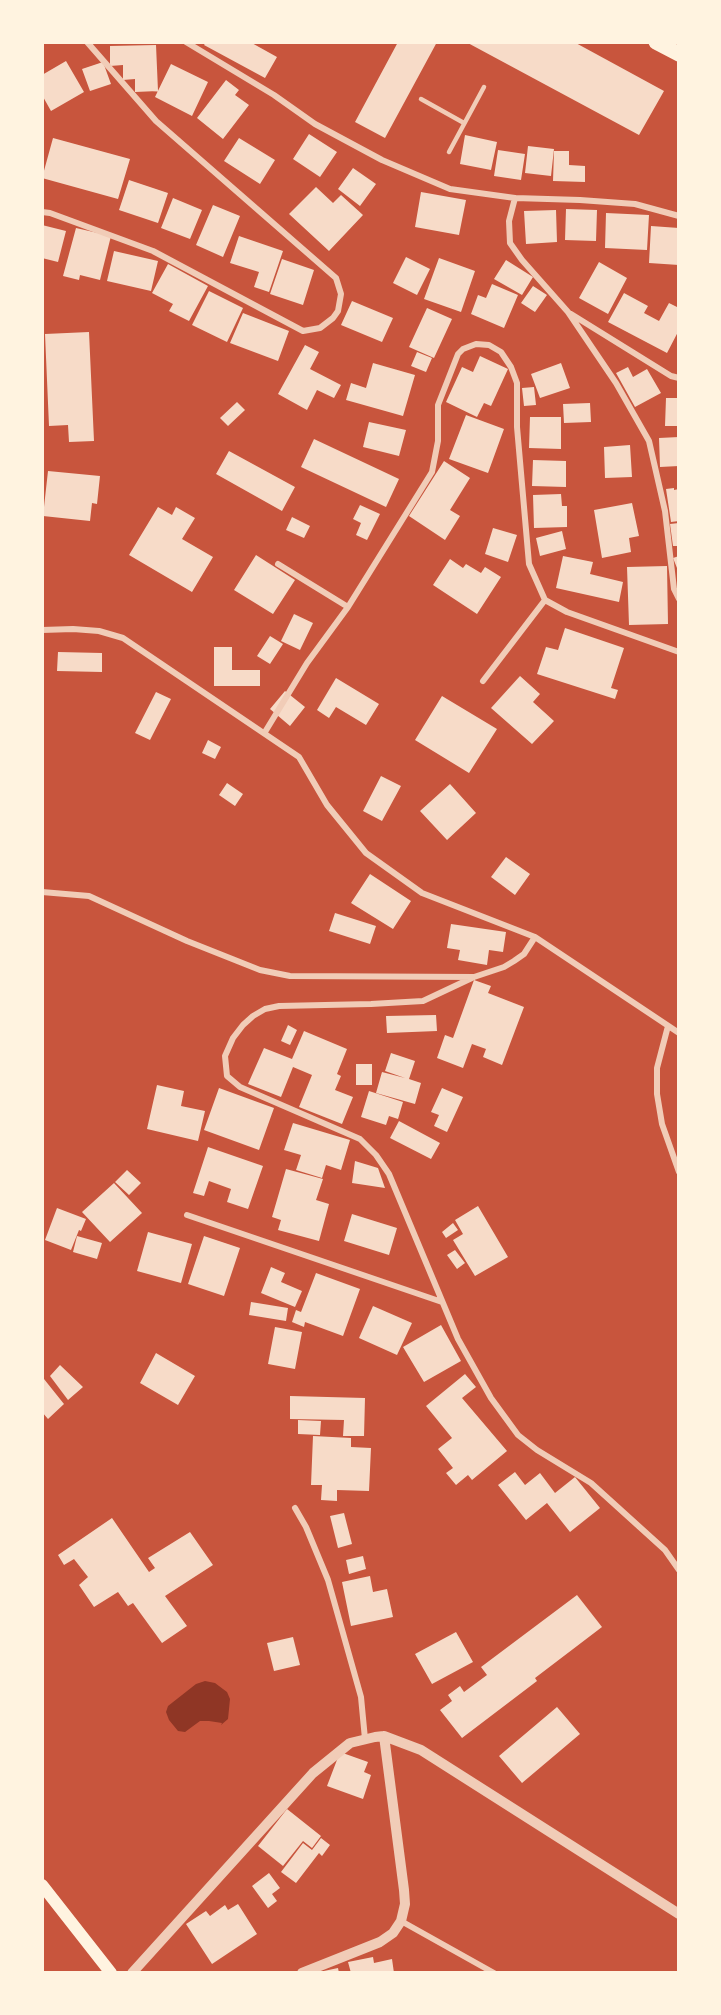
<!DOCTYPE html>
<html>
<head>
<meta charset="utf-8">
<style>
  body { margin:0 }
  #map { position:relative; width:721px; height:2015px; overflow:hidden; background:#c8553d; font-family:Overpass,sans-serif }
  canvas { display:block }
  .frame { position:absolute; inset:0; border:44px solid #fff3e0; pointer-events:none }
</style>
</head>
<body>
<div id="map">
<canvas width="721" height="2015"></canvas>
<div class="frame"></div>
</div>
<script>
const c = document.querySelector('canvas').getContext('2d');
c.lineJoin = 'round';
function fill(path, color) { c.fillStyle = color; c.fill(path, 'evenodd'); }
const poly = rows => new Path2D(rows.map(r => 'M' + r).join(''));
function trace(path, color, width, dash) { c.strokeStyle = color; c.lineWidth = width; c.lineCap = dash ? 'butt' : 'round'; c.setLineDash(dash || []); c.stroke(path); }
fill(poly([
  [205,1681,215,1683,227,1692,230,1699,228,1719,221,1725,222,1723,209,1721,200,1721,185,1732,178,1731,169,1720,166,1712,168,1706,196,1684]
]), '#8f3625');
fill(poly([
  [206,42,250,42,277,57,265,78,204,45],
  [398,42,437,42,385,138,355,122],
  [466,42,574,42,664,91,639,135],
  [156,45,158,91,135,92,135,79,123,80,123,65,110,66,110,46],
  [66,61,84,92,51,111,42,95,42,75],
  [103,62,111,84,90,91,82,69],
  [171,64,208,82,192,116,155,97],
  [226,80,239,90,235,95,249,105,223,139,197,118],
  [309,134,337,152,320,177,293,159],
  [465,135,497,142,491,170,460,164],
  [53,138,130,159,118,199,42,178],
  [239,138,275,160,260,184,224,161],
  [528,146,554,149,551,176,525,173],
  [498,150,525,154,521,180,494,176],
  [554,151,569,151,569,165,585,166,585,182,553,181],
  [353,168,376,184,360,206,338,189],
  [129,180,168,193,158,223,119,210],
  [316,187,333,203,341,195,363,215,329,251,289,214],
  [421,192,466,200,459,235,415,227],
  [173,198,202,210,190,239,161,228],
  [213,205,240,216,223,257,196,245],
  [566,209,597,210,596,241,565,240],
  [556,210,557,242,526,244,524,211],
  [606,213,649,215,647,250,605,248],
  [42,225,66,231,58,262,42,258],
  [651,226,679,228,679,265,649,263],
  [76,228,111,236,100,280,80,275,79,280,63,276],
  [239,236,283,251,269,292,254,287,259,272,230,263],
  [114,251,158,261,151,291,107,281],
  [406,257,430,269,417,295,393,283],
  [439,258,475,271,461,312,424,299],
  [282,259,314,270,303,305,270,294],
  [506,260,533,277,522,295,494,279],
  [599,262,627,278,608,314,579,298],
  [168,264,208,286,189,321,169,311,173,304,152,293],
  [492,284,518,295,504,328,471,314,478,295,486,298],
  [533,286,547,295,535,312,521,303],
  [209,291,243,308,227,342,192,325],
  [624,293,648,306,644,313,659,321,669,303,679,308,679,330,667,353,608,322],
  [352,301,393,318,382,342,341,325],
  [427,308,452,319,434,358,409,347],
  [243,313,289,331,278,361,230,343],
  [89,332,94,441,69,442,68,425,49,426,45,334],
  [305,345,319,352,310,369,341,385,334,398,317,390,307,410,278,394],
  [417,352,432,358,426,372,411,366],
  [480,356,508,369,491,406,484,403,477,417,446,402,462,367,473,372],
  [373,363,415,375,403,416,346,400,351,383,366,388],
  [561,363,570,388,540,398,531,374],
  [628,367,633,377,647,369,661,393,635,407,616,373],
  [534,387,536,405,524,406,522,388],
  [666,398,679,398,679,426,665,426],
  [237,402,245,410,228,426,220,418],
  [590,403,591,422,564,423,563,404],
  [466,415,504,429,488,473,449,459],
  [530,417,561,417,561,449,529,448],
  [369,422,406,430,399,456,363,447],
  [679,437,679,466,660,467,659,438],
  [314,439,399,479,386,507,301,467],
  [630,445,632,477,605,478,604,447],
  [229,451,295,487,282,511,216,474],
  [533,460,566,461,566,487,532,486],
  [444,461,470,478,450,510,460,516,445,540,409,516],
  [48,471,100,476,97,504,92,503,90,521,43,516],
  [674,488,674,490,679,489,679,521,671,522,666,489],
  [561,494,562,506,567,506,567,527,534,528,533,495],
  [632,503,639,536,629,538,631,552,602,558,594,510],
  [360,505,380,514,367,540,356,535,361,523,353,519],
  [158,507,172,515,176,507,195,518,182,539,213,557,192,592,129,555],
  [292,517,310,526,304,538,286,530],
  [679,523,679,546,673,546,670,524],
  [493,528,517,535,508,562,485,554],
  [562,531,566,549,540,556,536,538],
  [256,555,295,580,273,614,234,590],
  [563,556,593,562,590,574,623,582,619,602,556,588],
  [679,556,679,573,673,558],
  [450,559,463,568,466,564,481,573,485,567,501,577,477,614,433,585],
  [667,566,668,624,629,625,627,567],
  [294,614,313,623,300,650,281,641],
  [565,628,624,648,611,688,618,690,615,699,537,674,546,647,558,650],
  [270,636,283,644,270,664,257,656],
  [214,647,232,647,232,670,260,670,260,686,214,686],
  [58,652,102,653,102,672,57,671],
  [520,676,540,694,533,702,554,721,532,744,491,708],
  [336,678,379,704,366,725,336,707,329,718,317,710],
  [285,691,305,707,290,726,270,709],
  [156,692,171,699,150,740,135,733],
  [442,696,497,729,469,773,415,740],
  [208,740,221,747,215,759,202,753],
  [381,776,401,786,382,821,363,811],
  [227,783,243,794,235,806,219,795],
  [450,784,476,813,447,840,420,811],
  [506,857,530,874,515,895,491,877],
  [370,874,411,901,393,929,351,903],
  [335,913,376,926,370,944,329,931],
  [451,924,506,932,503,952,489,950,487,965,458,960,460,950,447,948],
  [474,980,491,986,488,993,524,1007,502,1065,483,1057,486,1049,472,1044,463,1068,437,1058,445,1035,453,1038],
  [436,1015,437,1031,387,1033,386,1016],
  [288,1025,297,1030,290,1045,281,1041],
  [304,1031,347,1049,337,1074,341,1076,335,1090,353,1097,342,1124,299,1107,312,1075,293,1067,281,1097,248,1084,264,1048,292,1059],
  [391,1053,415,1061,409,1079,421,1083,415,1104,376,1093,382,1072,405,1078,385,1071],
  [356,1064,372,1064,372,1085,356,1085],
  [157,1085,184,1091,181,1106,205,1111,198,1141,147,1129],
  [219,1088,274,1108,259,1150,204,1130],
  [442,1088,463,1097,447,1132,434,1126,439,1115,431,1112],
  [369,1091,403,1102,398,1119,389,1116,386,1125,361,1117],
  [399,1121,440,1143,431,1159,390,1138],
  [293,1123,350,1140,341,1170,326,1165,322,1178,296,1170,301,1155,284,1150],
  [208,1147,263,1166,248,1209,227,1202,231,1189,209,1181,204,1196,193,1193],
  [355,1161,378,1168,385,1188,352,1183],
  [286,1169,323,1179,316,1200,329,1204,319,1241,278,1230,281,1220,272,1217],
  [127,1170,141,1183,129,1195,115,1182],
  [114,1183,142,1213,110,1242,82,1212],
  [478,1206,508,1257,475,1276,453,1240,463,1234,455,1220],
  [57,1208,86,1219,81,1231,79,1230,71,1250,45,1240],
  [352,1214,397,1228,389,1255,344,1241],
  [453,1223,458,1230,446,1238,442,1232],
  [148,1232,192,1244,181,1283,137,1271],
  [77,1236,102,1243,97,1259,73,1252],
  [204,1236,240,1248,224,1296,188,1284],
  [455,1250,465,1263,457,1269,447,1255],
  [271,1267,285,1273,281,1282,302,1291,295,1307,261,1293],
  [316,1273,360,1289,343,1336,305,1322,304,1327,292,1322,296,1310,301,1312],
  [251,1302,288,1308,286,1321,249,1315],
  [373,1306,412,1323,397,1355,359,1338],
  [441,1325,461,1361,424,1382,403,1347],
  [275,1327,302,1332,295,1369,268,1364],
  [156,1353,195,1376,178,1405,140,1383],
  [60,1365,83,1387,68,1400,50,1376],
  [465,1374,476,1387,462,1398,507,1451,472,1480,468,1475,456,1485,446,1473,453,1468,438,1449,452,1438,426,1406],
  [44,1379,64,1404,48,1419,42,1412,42,1381],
  [290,1396,365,1398,364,1436,343,1436,344,1420,290,1419],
  [298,1420,321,1421,320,1435,298,1434],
  [313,1436,351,1438,351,1447,371,1448,369,1491,337,1490,337,1501,321,1500,322,1485,311,1485],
  [515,1472,525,1485,540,1473,555,1493,575,1477,600,1508,570,1532,547,1503,526,1520,498,1485],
  [344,1513,352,1544,338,1548,330,1516],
  [112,1518,149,1572,155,1568,148,1558,190,1532,213,1565,165,1596,187,1626,162,1643,133,1603,128,1606,118,1592,94,1607,79,1585,88,1577,74,1559,64,1565,58,1555],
  [363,1556,366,1569,349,1574,346,1560],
  [370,1576,373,1592,387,1589,393,1617,351,1626,342,1582],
  [577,1595,602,1627,535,1678,537,1681,462,1738,440,1710,452,1701,448,1695,460,1686,464,1692,487,1675,481,1667],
  [456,1632,473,1662,432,1684,415,1654],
  [293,1637,300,1665,274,1671,267,1643],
  [557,1707,580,1734,522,1783,499,1756],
  [340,1752,368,1762,364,1772,371,1775,363,1799,327,1786],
  [287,1809,321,1836,312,1848,303,1841,283,1866,258,1846],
  [321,1838,330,1845,322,1856,319,1853,296,1883,281,1872,303,1843,312,1850],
  [269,1873,280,1888,272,1894,277,1901,268,1908,252,1886],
  [238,1904,257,1934,212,1964,186,1924,206,1911,210,1916,225,1905,228,1910],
  [373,1957,374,1963,392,1959,394,1973,351,1973,348,1962],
  [338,1968,339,1973,319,1973,319,1972]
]), '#f7dbc8');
trace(poly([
  [421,99,464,123],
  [449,152,484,87]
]), '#f1ccb7', 4.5);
trace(poly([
  [186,42,274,95,315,124,382,160,450,189,515,198,580,200,635,204,679,216],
  [515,198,509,221,510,243,522,260,568,312,616,383,649,441,665,511,674,589,679,599],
  [42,212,50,213,153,251,303,331,320,328,333,318,338,311,341,294,336,278,156,121,87,42],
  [571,314,671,376,679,378],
  [278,564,348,607],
  [42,630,73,629,99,631,123,638,299,757,327,805,366,853,422,893,535,937,679,1033],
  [483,681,545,600],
  [265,732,307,663,348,607,432,472,438,441,438,405,458,354,463,349,476,344,489,345,501,352,511,367,517,383,517,427,529,564,545,600,567,612,679,652],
  [42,892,89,896,187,941,260,970,290,976,474,977,504,967,514,961,524,954,535,937],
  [474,977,423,1001,371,1004,279,1006,265,1009,253,1016,243,1025,233,1038,225,1056,227,1076,240,1087,360,1139,376,1155,389,1174,458,1339,491,1398,518,1435,537,1450,591,1483,665,1550,679,1570],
  [668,1026,657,1068,657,1094,662,1124,679,1172],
  [187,1215,442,1302],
  [295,1508,306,1527,328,1580,361,1697,365,1739],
  [401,1921,494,1973]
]), '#f1ccb7', 6);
trace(poly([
  [132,1973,313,1773,350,1743,375,1737,384,1736,421,1750,679,1914],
  [302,1973,380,1942,393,1933,401,1921,405,1904,404,1890,384,1736]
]), '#f1ccb7', 10);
trace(poly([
  [42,1885,111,1973]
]), '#fff3e0', 12);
trace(poly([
  [656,42,679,54]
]), '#fff3e0', 15);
</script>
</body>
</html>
